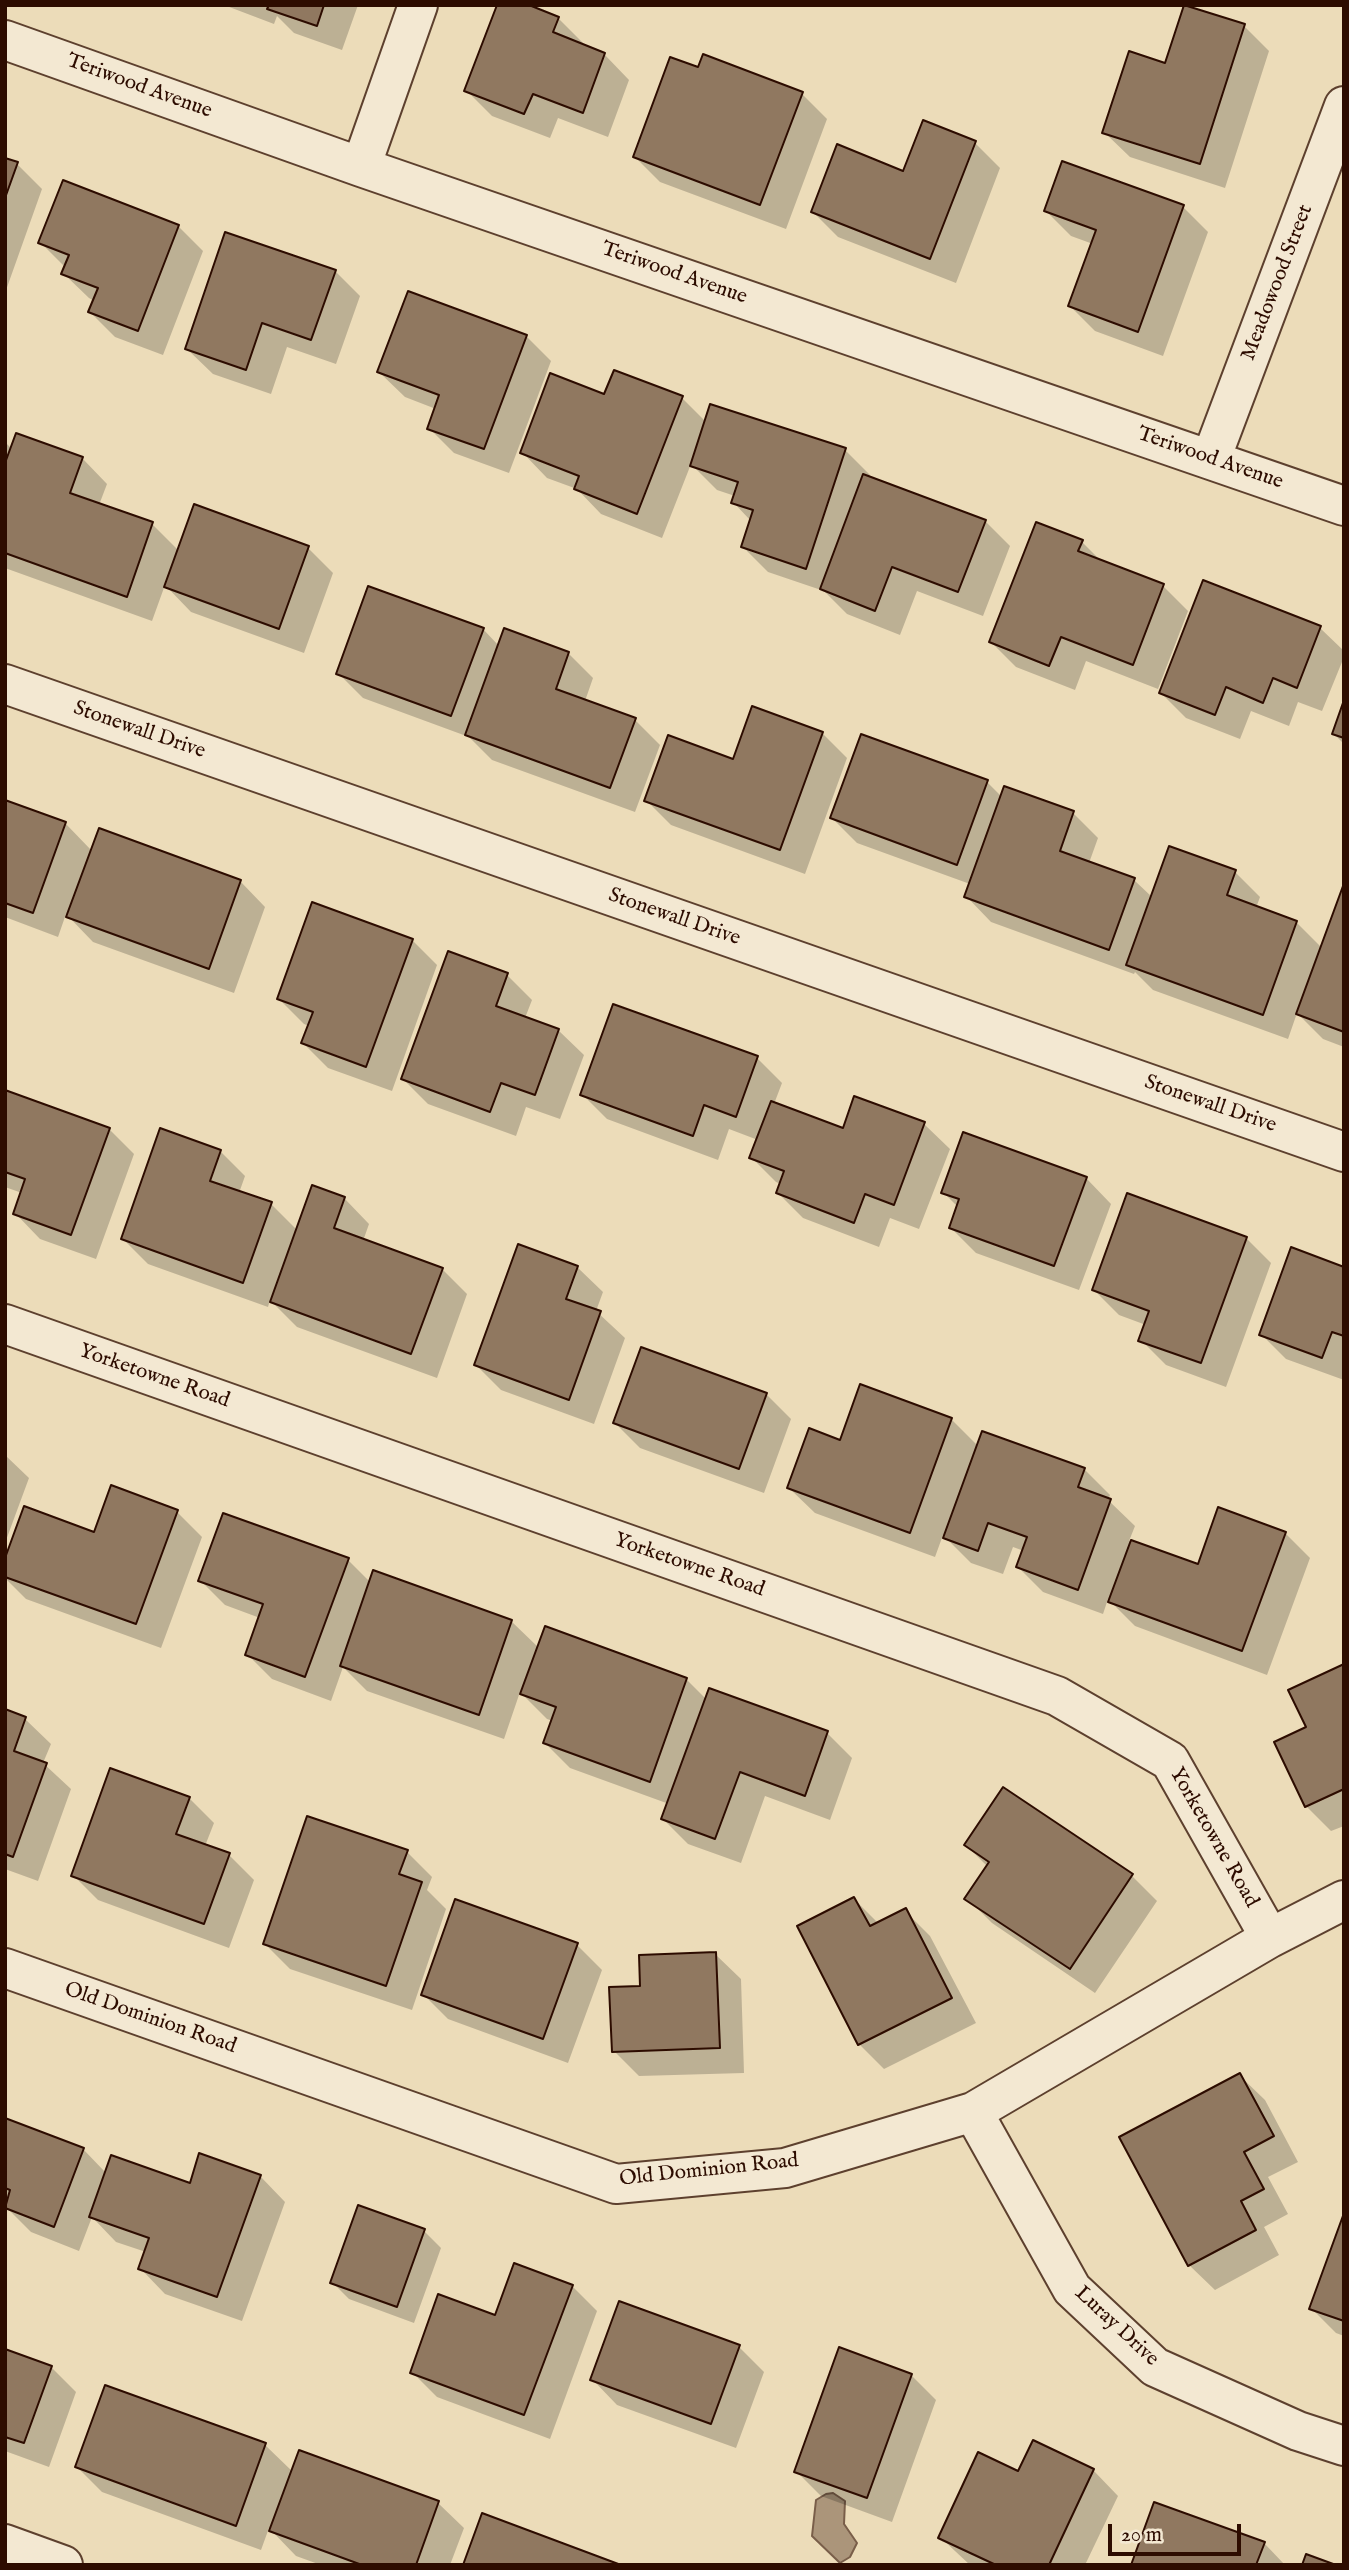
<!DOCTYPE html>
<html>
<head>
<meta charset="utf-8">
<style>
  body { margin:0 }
  #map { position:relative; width:1349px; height:2570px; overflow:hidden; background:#ecdcb9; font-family:"IM FELL English",serif }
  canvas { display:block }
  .frame { position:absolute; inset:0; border:7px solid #2d0c00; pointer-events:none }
  .scale { position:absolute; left:1108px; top:2524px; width:133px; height:32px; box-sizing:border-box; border:4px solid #2d0c00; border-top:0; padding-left:9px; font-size:21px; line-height:24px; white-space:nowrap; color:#2d0c00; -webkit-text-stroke:5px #f3e8d2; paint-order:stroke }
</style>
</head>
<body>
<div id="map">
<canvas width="1349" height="2570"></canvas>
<div class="frame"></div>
<div class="scale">20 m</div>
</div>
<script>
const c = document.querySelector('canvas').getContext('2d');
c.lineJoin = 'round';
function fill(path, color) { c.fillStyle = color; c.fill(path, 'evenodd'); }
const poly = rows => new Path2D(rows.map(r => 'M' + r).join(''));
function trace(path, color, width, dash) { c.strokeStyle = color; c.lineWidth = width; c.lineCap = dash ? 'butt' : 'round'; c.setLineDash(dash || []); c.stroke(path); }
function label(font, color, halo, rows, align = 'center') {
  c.font = font + ' "IM FELL English",serif'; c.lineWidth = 7; c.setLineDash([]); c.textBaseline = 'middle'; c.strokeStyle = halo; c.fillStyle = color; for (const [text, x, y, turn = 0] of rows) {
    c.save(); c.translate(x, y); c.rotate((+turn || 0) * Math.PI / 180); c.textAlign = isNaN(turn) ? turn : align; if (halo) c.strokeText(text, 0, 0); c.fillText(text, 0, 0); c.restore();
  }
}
const water = poly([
  [833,2493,845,2501,844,2524,857,2543,850,2557,840,2563,812,2536,816,2500,826,2494,833,2493]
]);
fill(water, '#ab957a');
trace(water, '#795e49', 2);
fill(poly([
  [224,5,358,5,342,50,294,33,277,16,274,24],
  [558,18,583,43,582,46,604,54,629,80,608,137,558,118,550,138,492,116,467,91],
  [1244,26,1269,51,1225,188,1130,157,1104,132,1166,65],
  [699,69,802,94,827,119,786,229,660,182,635,157],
  [975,143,1000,168,956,283,838,237,813,212],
  [5,159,17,164,42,189,5,293],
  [1183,207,1208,232,1163,356,1095,331,1070,306,1093,244,1071,236,1046,211],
  [178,226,203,251,163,355,115,337,90,312,94,301,89,298,63,273,66,268,40,242],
  [335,271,360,296,336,364,287,347,271,394,213,374,187,349],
  [526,336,551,361,509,473,454,453,429,428,436,409,405,397,379,372],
  [605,396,682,398,706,422,845,450,870,475,869,478,985,521,1010,546,983,616,917,591,900,635,847,614,824,591,768,572,743,547,751,521,733,502,735,496,717,490,691,464,662,538,601,514,577,489,547,478,522,452],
  [5,442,12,449,82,458,107,484,99,505,152,524,179,551,308,548,333,573,304,653,191,612,165,585,152,621,5,568],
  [1082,542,1102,562,1163,586,1188,611,1158,689,1086,661,1075,690,1016,667,991,642],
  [1204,582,1320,628,1344,651,1344,657,1322,711,1298,702,1289,726,1251,711,1240,739,1186,718,1161,693],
  [483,629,499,646,568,653,593,678,585,701,635,720,660,745,635,812,492,760,469,737,363,698,338,673],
  [1344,705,1344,744,1334,734],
  [822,733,847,758,805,874,671,825,646,800,734,761],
  [987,782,1002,797,1005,788,1073,813,1098,838,1089,863,1134,880,1152,897,1235,872,1260,897,1256,908,1296,922,1322,948,1344,890,1344,1047,1323,1039,1297,1013,1288,1039,1153,990,1135,972,1134,974,991,922,966,896,970,884,857,843,832,818],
  [5,802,65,823,92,851,240,881,265,907,234,993,93,942,66,914,58,937,5,917],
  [412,940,437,965,392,1091,328,1068,303,1043,309,1026,304,1024,279,999],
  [507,975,532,1000,525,1018,558,1030,584,1055,560,1119,526,1107,516,1136,428,1104,403,1079],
  [757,1058,782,1083,774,1104,844,1130,856,1098,924,1124,950,1149,919,1229,890,1218,879,1247,803,1218,778,1193,781,1184,776,1182,751,1157,758,1140,729,1129,718,1160,607,1119,582,1094],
  [5,1091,109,1129,134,1154,96,1259,40,1239,15,1213,22,1193,5,1187],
  [220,1151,245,1176,239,1193,271,1204,298,1231,344,1198,369,1224,363,1241,442,1269,467,1294,437,1378,297,1327,270,1300,268,1307,148,1264,123,1239],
  [1086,1178,1111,1204,1079,1290,976,1253,951,1228,958,1207,943,1192],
  [1246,1238,1271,1263,1226,1387,1166,1365,1141,1340,1146,1325,1119,1315,1094,1290],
  [577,1267,603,1292,596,1311,625,1338,594,1424,501,1390,476,1365],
  [1344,1268,1344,1380,1286,1359,1261,1334],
  [766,1394,791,1419,764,1493,640,1448,615,1423],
  [951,1419,978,1446,1084,1469,1110,1495,1108,1500,1135,1526,1129,1541,1199,1566,1285,1533,1310,1558,1267,1675,1135,1626,1108,1599,1103,1614,1043,1592,1018,1567,1024,1551,1013,1547,1003,1574,971,1563,943,1535,935,1557,815,1513,789,1488,841,1442],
  [5,1455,29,1478,5,1543],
  [177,1512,202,1537,161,1648,26,1599,5,1578,5,1563,95,1534],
  [348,1560,371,1583,511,1621,539,1648,686,1679,707,1700,827,1733,852,1758,830,1820,765,1796,741,1863,688,1844,663,1819,669,1804,570,1768,545,1743,553,1721,547,1719,520,1692,504,1739,367,1691,343,1667,331,1701,272,1679,247,1654,260,1618,225,1605,200,1580],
  [1344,1666,1344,1826,1331,1831,1306,1806,1308,1728],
  [5,1711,25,1719,51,1744,43,1763,71,1789,38,1881,5,1869],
  [189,1798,214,1823,205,1846,229,1855,254,1880,229,1948,98,1900,73,1875],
  [966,1845,1132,1876,1157,1901,1095,1993,992,1923,967,1898,988,1867],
  [407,1852,432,1877,427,1890,446,1909,412,2010,290,1969,265,1944],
  [854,1899,879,1924,905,1911,930,1936,976,2023,884,2069,859,2044,799,1927],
  [577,1945,602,1970,568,2063,448,2019,423,1994],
  [715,1954,741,1979,744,2073,639,2076,614,2051,642,1987],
  [1239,2075,1265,2100,1298,2162,1268,2177,1288,2214,1264,2227,1279,2255,1215,2290,1189,2265],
  [5,2120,83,2149,106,2173,191,2185,260,2176,285,2202,242,2321,165,2294,140,2268,146,2252,116,2242,92,2217,79,2251,31,2232,6,2207],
  [1344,2218,1344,2336,1336,2333,1311,2308],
  [424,2231,441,2248,414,2323,349,2299,332,2282],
  [572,2286,597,2311,550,2439,437,2397,412,2372,496,2317],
  [739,2347,764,2372,736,2448,617,2405,592,2379],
  [5,2350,51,2367,76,2392,49,2467,5,2451],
  [911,2375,936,2400,892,2522,821,2496,796,2471],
  [265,2445,293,2472,438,2503,464,2528,450,2565,321,2565,296,2556,269,2528,261,2550,102,2492,77,2467],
  [1093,2470,1118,2496,1085,2565,970,2565,940,2537,1019,2473],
  [1264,2543,1285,2565,1133,2565]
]), '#0003');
const building = poly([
  [269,5,324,5,317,26,267,9,269,5],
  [497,5,529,5,559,17,553,32,605,53,583,113,533,94,524,114,464,91,497,5],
  [1184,5,1245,24,1200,164,1102,133,1129,51,1165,63,1184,5],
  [703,54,803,92,760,205,633,157,670,57,698,67,703,54],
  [923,120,976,141,930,259,811,212,837,144,903,171,923,120],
  [5,158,18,162,5,198,5,158],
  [1062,161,1184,205,1138,332,1068,306,1096,230,1044,211,1062,161],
  [63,180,179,225,138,331,88,312,98,288,61,274,69,255,38,243,63,180],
  [225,232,336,270,311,340,262,323,246,370,185,349,225,232],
  [408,291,527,335,484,449,427,429,439,395,377,372,408,291],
  [614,370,683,396,637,514,574,489,579,476,520,453,550,373,604,394,614,370],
  [710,404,846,448,806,569,741,547,753,510,731,503,738,482,690,466,710,404],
  [16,433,83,457,70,493,153,522,127,597,5,553,5,463,16,433],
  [863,474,986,520,958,592,892,567,875,611,820,589,863,474],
  [194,504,309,546,279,629,164,587,194,504],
  [1036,522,1083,540,1078,551,1164,584,1133,665,1061,637,1049,666,989,642,1036,522],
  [1203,580,1321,626,1297,688,1273,678,1263,703,1226,687,1215,715,1159,693,1203,580],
  [368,586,484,628,451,716,336,674,368,586],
  [504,628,569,652,556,689,636,718,610,788,465,735,504,628],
  [1344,700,1344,738,1332,734,1344,700],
  [752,706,823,732,780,850,644,801,668,735,733,759,752,706],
  [861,734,988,780,957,865,830,818,861,734],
  [1004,786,1074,811,1060,851,1135,878,1109,950,964,897,1004,786],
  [5,800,66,822,33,913,5,903,5,800],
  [99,828,241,880,209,969,66,917,99,828],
  [1169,846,1236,870,1227,895,1297,921,1263,1015,1126,965,1169,846],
  [1343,886,1344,886,1344,1032,1296,1014,1343,886],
  [312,902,413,939,366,1067,301,1043,313,1012,277,999,312,902],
  [448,951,508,973,496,1006,559,1029,535,1095,501,1083,490,1112,401,1079,448,951],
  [613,1004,758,1056,736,1117,704,1105,693,1136,580,1095,613,1004],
  [5,1090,110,1128,71,1235,13,1214,25,1179,5,1172,5,1090],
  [854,1096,925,1122,894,1205,865,1194,854,1223,776,1193,784,1171,749,1158,771,1101,843,1128,854,1096],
  [160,1128,221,1150,210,1181,272,1202,243,1283,121,1239,160,1128],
  [963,1132,1087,1177,1054,1266,949,1228,959,1199,941,1193,963,1132],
  [312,1185,345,1197,334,1228,443,1268,411,1354,270,1302,312,1185],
  [1127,1193,1247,1237,1201,1363,1138,1341,1149,1311,1092,1290,1127,1193],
  [518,1244,578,1266,566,1299,601,1311,569,1400,474,1365,518,1244],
  [1291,1247,1344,1267,1344,1336,1332,1332,1322,1358,1259,1335,1291,1247],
  [641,1347,767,1393,739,1469,613,1423,641,1347],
  [860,1384,952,1418,910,1533,787,1488,809,1428,840,1440,860,1384],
  [982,1431,1085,1468,1078,1487,1111,1499,1078,1590,1016,1567,1027,1537,988,1523,978,1551,943,1538,982,1431],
  [111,1485,178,1510,136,1624,5,1577,5,1558,24,1506,94,1532,111,1485],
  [1218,1507,1286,1532,1242,1651,1108,1602,1131,1540,1198,1564,1218,1507],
  [223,1513,349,1558,305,1677,245,1655,263,1604,198,1581,223,1513],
  [373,1570,512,1620,479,1715,340,1666,373,1570],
  [545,1626,687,1678,650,1782,543,1743,556,1707,520,1694,545,1626],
  [1344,1664,1344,1789,1305,1807,1274,1742,1306,1727,1288,1690,1344,1664],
  [709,1688,828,1731,805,1796,740,1772,715,1839,661,1819,709,1688],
  [5,1709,26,1717,14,1751,47,1763,13,1857,5,1854,5,1709],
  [110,1768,190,1797,176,1834,230,1853,204,1924,71,1876,110,1768],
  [1003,1787,1133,1874,1070,1969,964,1899,989,1862,964,1845,1003,1787],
  [307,1816,408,1850,399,1874,422,1882,386,1986,263,1944,307,1816],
  [854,1897,870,1926,906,1908,952,1998,858,2045,797,1926,854,1897],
  [455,1899,578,1943,543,2039,421,1995,455,1899],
  [716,1952,720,2048,612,2052,609,1987,640,1986,639,1955,716,1952],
  [1240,2073,1274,2136,1244,2152,1264,2189,1241,2201,1256,2230,1188,2266,1119,2137,1240,2073],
  [5,2118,84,2148,54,2227,5,2208,10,2190,5,2188,5,2118],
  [199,2153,261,2175,217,2297,138,2269,149,2238,89,2217,111,2155,190,2183,199,2153],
  [358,2205,425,2229,397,2307,330,2283,358,2205],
  [1344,2213,1344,2321,1309,2309,1344,2213],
  [514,2263,573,2285,524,2415,410,2373,438,2294,495,2315,514,2263],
  [619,2301,740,2345,711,2424,590,2380,619,2301],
  [839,2347,912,2374,867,2498,794,2472,839,2347],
  [5,2349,52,2366,24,2443,5,2437,5,2349],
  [105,2385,266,2443,236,2526,75,2467,105,2385],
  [1033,2440,1094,2469,1049,2565,996,2565,938,2538,978,2452,1018,2471,1033,2440],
  [299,2450,439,2501,416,2565,362,2565,269,2531,299,2450],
  [1154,2502,1265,2542,1256,2565,1131,2565,1154,2502],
  [482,2513,621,2565,463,2565,482,2513],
  [1306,2554,1336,2565,1302,2565,1306,2554]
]);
fill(building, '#907860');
trace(building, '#2d0c00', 2);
const minor = poly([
  [5,40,361,167,1344,506],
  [361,167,418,5],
  [1211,459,1344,106],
  [5,684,1344,1152],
  [5,1324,1057,1696,1170,1761,1270,1938],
  [5,1968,616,2184,785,2168,973,2112,1270,1938,1344,1900],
  [973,2112,1072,2289,1155,2367,1298,2431,1344,2446],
  [5,2544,63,2565]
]);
trace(minor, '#5d402e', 42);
trace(minor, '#f3e8d2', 38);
label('21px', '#2d0c00', '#f3e8d2', [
  ["Teriwood Avenue",139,87,20],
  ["Teriwood Avenue",674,274,19],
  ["Meadowood Street",1278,283,-69],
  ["Teriwood Avenue",1210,459,19],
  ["Stonewall Drive",139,731,19],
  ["Stonewall Drive",674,918,19],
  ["Stonewall Drive",1210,1105,19],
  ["Yorketowne Road",154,1377,19],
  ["Yorketowne Road",689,1566,19],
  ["Yorketowne Road",1213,1838,60],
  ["Old Dominion Road",150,2019,19],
  ["Old Dominion Road",709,2171,-6],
  ["Luray Drive",1116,2327,43]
]);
</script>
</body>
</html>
